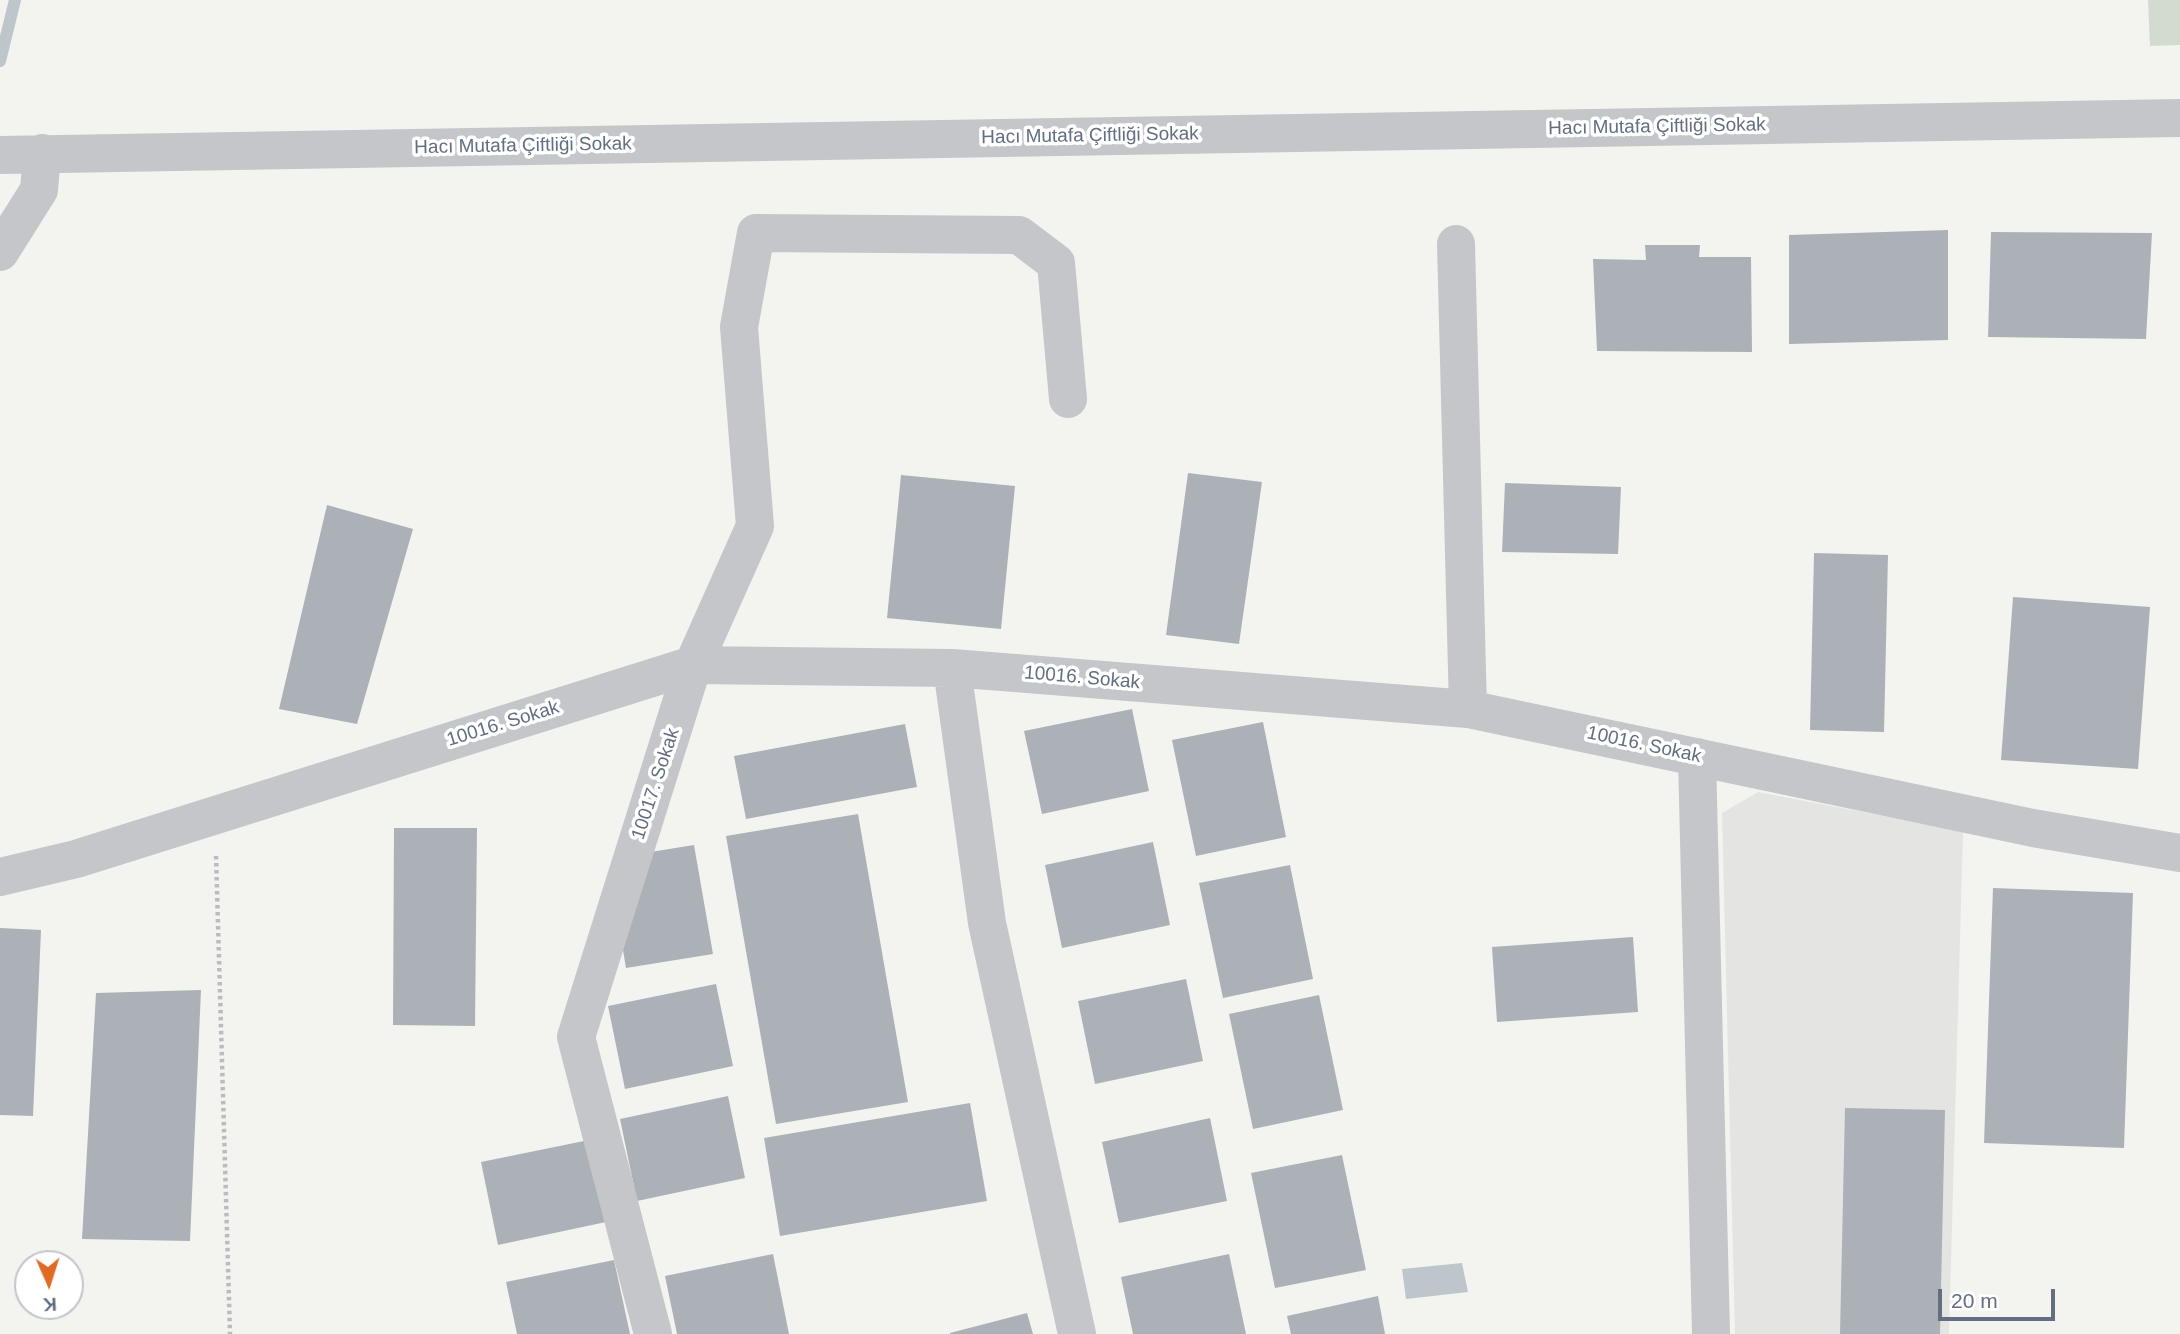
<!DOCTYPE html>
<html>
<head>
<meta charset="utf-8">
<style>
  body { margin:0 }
  #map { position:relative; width:2180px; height:1334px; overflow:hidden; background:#f3f4ef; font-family:Helvetica,sans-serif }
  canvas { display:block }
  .north { position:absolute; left:14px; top:1250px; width:70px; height:70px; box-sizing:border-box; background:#fff; border:2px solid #c1c5cc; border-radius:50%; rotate:177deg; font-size:19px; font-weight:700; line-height:28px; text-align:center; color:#636f80 }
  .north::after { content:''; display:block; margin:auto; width:24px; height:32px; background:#e06b23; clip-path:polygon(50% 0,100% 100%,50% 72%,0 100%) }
  .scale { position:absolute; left:1938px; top:1289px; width:117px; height:32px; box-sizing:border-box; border:4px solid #636f80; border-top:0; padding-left:9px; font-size:21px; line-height:24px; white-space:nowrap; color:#636f80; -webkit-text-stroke:5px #fff; paint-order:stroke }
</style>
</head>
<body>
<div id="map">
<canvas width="2180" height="1334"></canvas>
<div class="north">K</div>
<div class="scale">20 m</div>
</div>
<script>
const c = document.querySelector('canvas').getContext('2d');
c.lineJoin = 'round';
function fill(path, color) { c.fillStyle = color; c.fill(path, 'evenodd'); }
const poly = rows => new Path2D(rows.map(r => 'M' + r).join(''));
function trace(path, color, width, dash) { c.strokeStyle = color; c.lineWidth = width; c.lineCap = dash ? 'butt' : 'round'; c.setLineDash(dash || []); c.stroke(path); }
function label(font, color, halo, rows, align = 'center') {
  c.font = font + ' Helvetica,sans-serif'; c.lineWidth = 7; c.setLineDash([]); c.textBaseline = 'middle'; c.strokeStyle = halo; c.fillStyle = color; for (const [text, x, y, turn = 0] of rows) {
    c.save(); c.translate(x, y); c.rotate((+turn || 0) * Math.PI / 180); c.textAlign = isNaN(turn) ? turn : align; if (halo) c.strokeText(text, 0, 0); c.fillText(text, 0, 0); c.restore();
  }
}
fill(poly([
  [1758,792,1963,831,1949,1334,1735,1334,1722,813]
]), '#e4e4e3');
fill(poly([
  [2148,0,2180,0,2180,45,2150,46]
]), '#d3dbd1');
fill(poly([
  [1462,1263,1468,1292,1406,1299,1402,1269]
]), '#bec6cc');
trace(poly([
  [0,61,15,0]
]), '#bec6cc', 12);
fill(poly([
  [1948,230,1948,340,1789,344,1789,235],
  [1991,232,2152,233,2146,339,1988,337],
  [1645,245,1700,245,1699,257,1751,257,1752,352,1597,351,1593,259,1646,260],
  [1188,473,1262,482,1239,644,1166,635],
  [901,475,1015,486,1001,629,887,618],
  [1505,483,1621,487,1618,554,1502,552],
  [327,505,413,529,357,724,279,709],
  [1814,553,1888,555,1884,732,1810,730],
  [2013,597,2150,607,2138,769,2001,760],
  [1132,709,1149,791,1042,814,1024,731],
  [1263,722,1286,837,1196,856,1172,740],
  [905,724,917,787,746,819,734,756],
  [858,814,908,1102,776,1124,726,836],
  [394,828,477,828,475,1026,393,1025],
  [1153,842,1170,925,1062,948,1045,865],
  [694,845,713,954,626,968,618,920,638,854],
  [1290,865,1313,979,1223,998,1199,883],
  [1993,888,2133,893,2124,1148,1984,1143],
  [0,928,41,930,33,1116,0,1115],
  [1633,937,1638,1012,1497,1022,1492,947],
  [1186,979,1203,1061,1095,1084,1078,1001],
  [716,984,733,1066,625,1089,608,1006],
  [201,990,190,1241,82,1239,96,993],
  [1319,995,1343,1110,1253,1129,1229,1014],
  [728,1096,745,1178,637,1201,620,1119],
  [970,1103,987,1201,780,1236,764,1138],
  [1845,1108,1945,1110,1940,1334,1840,1334],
  [1210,1118,1227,1201,1119,1223,1102,1142],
  [589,1140,606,1222,498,1245,481,1162],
  [1342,1155,1366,1270,1275,1288,1251,1173],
  [773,1254,789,1334,677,1334,665,1276],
  [1229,1254,1246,1334,1133,1334,1121,1277],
  [614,1260,630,1334,517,1334,506,1282],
  [1378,1296,1385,1334,1291,1334,1287,1316],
  [1027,1313,1033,1334,950,1334,950,1333]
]), '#acb1b7');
trace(poly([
  [216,856,230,1334]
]), '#bbbcbf', 4.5, [3.5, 3.5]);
trace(poly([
  [0,155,2180,118],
  [1456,244,1468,709],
  [0,252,39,190,42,153],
  [952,668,987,923,1077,1334],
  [1697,757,1711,1334],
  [0,877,76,859,693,665,952,668,1468,709,2033,828,2180,853],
  [653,1334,576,1037,693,665,755,526,739,327,756,233,1019,235,1056,263,1068,399]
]), '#c4c6ca', 38);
label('19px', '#636f80', '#fff', [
  ["Hacı Mutafa Çiftliği Sokak",1657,127,-1],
  ["Hacı Mutafa Çiftliği Sokak",1090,136,-1],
  ["Hacı Mutafa Çiftliği Sokak",523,146,-1],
  ["10016. Sokak",1082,678,5],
  ["10016. Sokak",503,724,-17],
  ["10016. Sokak",1644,745,12],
  ["10017. Sokak",656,784,-72]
]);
</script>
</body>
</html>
